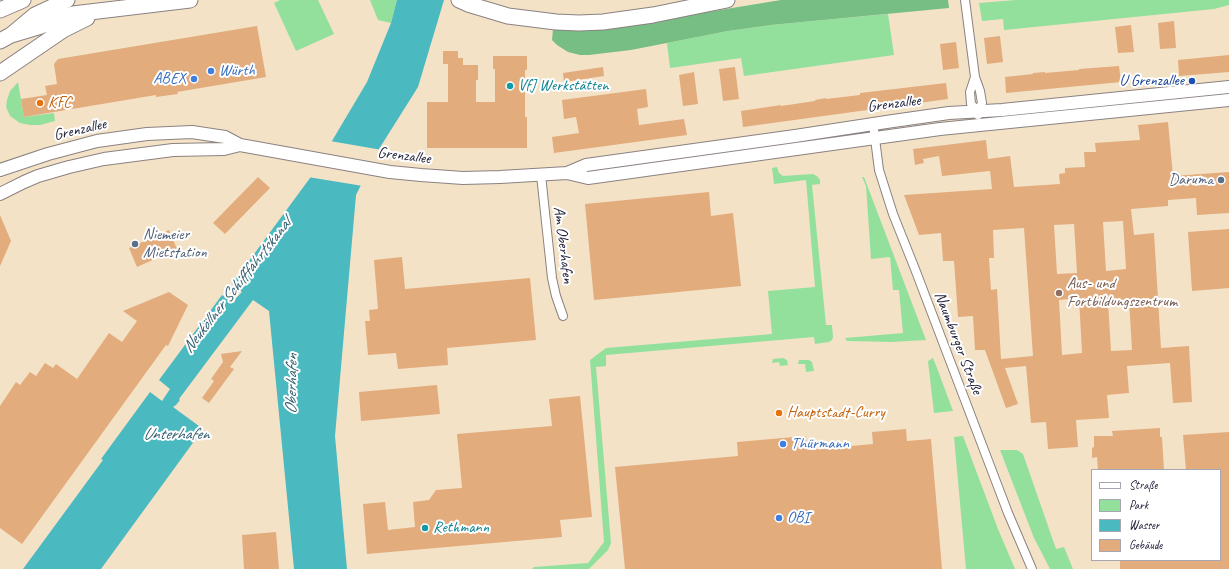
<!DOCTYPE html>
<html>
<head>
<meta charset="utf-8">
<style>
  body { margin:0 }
  #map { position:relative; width:1229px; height:569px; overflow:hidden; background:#f4e2c7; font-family:Caveat,sans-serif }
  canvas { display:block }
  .legend { position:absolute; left:1091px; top:469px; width:130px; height:92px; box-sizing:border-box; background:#fff; border:1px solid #a7a7b1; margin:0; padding:5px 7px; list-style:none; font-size:12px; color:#22223b }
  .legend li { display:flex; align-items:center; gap:8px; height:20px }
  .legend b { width:20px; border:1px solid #a7a7b1 }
</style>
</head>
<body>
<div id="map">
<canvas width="1229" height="569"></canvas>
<ul class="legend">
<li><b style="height:5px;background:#fff"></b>Straße</li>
<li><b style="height:11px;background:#93e09d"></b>Park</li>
<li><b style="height:11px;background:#4ab9c0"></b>Wasser</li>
<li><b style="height:11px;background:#e2ac7d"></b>Gebäude</li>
</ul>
</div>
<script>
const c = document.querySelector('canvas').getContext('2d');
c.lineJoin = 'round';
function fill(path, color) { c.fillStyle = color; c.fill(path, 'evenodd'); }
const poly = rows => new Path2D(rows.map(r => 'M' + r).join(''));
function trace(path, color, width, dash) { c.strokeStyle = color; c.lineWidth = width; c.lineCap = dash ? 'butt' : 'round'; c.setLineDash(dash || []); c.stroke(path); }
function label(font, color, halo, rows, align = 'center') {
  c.font = font + ' Caveat,sans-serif'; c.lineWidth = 4; c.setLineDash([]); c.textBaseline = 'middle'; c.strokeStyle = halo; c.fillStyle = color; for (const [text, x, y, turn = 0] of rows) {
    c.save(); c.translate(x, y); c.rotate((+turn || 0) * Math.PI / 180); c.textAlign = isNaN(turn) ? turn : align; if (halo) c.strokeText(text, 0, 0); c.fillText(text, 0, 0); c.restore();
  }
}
fill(poly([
  [280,0,318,0,334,34,296,51,274,3],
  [370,0,397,0,391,23,378,20],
  [1016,0,1229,0,1229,5,1214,9,1004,30,1003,19,982,21,979,3],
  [888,14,894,55,744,76,741,58,670,68,667,43,728,31,771,25],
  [18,82,24,117,54,113,55,121,40,125,30,125,20,123,10,116,6,107,7,100,10,91],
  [777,167,779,173,783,176,813,174,817,176,820,180,820,184,812,185,826,325,832,325,833,337,832,340,829,342,815,344,814,337,606,355,606,366,596,367,611,543,608,550,589,569,532,569,534,567,588,563,604,542,590,360,606,348,772,334,768,291,815,287,806,180,774,184,772,168],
  [862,177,864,177,926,340,891,342,847,341,845,338,903,333,899,290,893,290,890,257,871,259,866,186],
  [783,358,787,360,788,365,780,366,779,362,772,363,773,359],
  [933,358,937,368,953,411,934,413,928,361],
  [799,360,809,360,812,362,814,371,806,372,805,364,798,364],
  [963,436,998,529,1015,569,966,569,954,437],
  [1000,450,1017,450,1023,454,1056,549,1064,547,1073,569,1050,569,1034,538]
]), '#93e09d');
fill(poly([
  [781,0,948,0,949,8,771,25,728,31,631,50,589,55,580,55,568,52,557,45,552,40,553,29,578,31,604,29]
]), '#76be84');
fill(poly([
  [397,0,444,0,418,87,379,149,356,195,335,436,347,569,294,569,269,311,253,300,179,399,180,400,176,405,173,407,203,429,101,569,23,569,103,460,101,459,150,392,162,401,170,389,159,380,222,295,234,303,236,298,242,292,232,284,310,178,367,82,391,23]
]), '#4ab9c0');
fill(poly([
  [330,141,382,150,363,186,308,177]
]), '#f4e2c7');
fill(poly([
  [1174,21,1176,48,1160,49,1158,23],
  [1131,25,1134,52,1118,53,1115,27],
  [257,26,266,77,177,92,178,94,156,97,156,95,24,117,21,99,47,95,45,86,57,84,54,64,58,59],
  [1000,36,1003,62,987,64,984,38],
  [956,42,959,68,943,70,940,44],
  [443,51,458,51,458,58,463,58,463,65,478,65,478,80,476,80,476,102,495,102,495,69,493,69,493,56,527,56,527,70,525,70,525,117,527,117,527,148,427,148,427,102,448,102,448,64,443,64],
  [1229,55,1229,72,1179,76,1178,60],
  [1119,66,1121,82,1006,93,1005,77,1033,74,1033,73,1045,72,1045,73,1079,70,1079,69],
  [603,67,604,76,564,82,563,73],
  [735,67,739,99,723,101,719,69],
  [694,72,698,104,683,106,679,75],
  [946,83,948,99,743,127,741,111,781,105,781,106,815,101,815,100,826,98,826,99,860,95,860,93],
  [646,89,648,107,637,109,639,125,684,119,687,135,554,153,552,137,579,133,576,117,564,119,562,100],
  [1168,122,1173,176,1229,172,1229,213,1197,215,1196,198,1168,200,1168,206,1131,209,1134,235,1154,233,1161,348,1189,346,1192,402,1173,403,1170,363,1127,366,1129,393,1107,395,1109,418,1076,420,1078,447,1048,449,1046,422,1031,423,1026,366,1005,368,1018,404,1006,408,985,350,975,350,973,316,958,317,954,261,943,261,941,233,919,235,904,195,992,189,990,171,942,176,939,156,923,159,924,163,915,165,913,149,986,140,988,159,1010,156,1014,187,1060,184,1059,174,1065,173,1065,168,1085,167,1084,152,1096,152,1095,143,1140,140,1138,125],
  [1123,221,1126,269,1106,271,1103,222],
  [1074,224,1077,273,1057,274,1054,225],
  [1024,228,1033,356,1001,359,997,289,991,290,989,258,994,258,993,230],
  [1079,298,1082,353,1062,355,1059,300],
  [1129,300,1132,350,1111,351,1108,302],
  [258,177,270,188,225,234,213,223],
  [709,192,711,216,733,213,741,286,594,300,585,204],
  [0,215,11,241,0,266],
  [1229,229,1229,288,1192,291,1188,232],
  [169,230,177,249,137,267,129,248],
  [402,257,405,289,530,278,536,340,447,348,448,365,398,369,396,353,368,355,365,321,370,321,369,310,378,309,374,260],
  [169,292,188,305,168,346,166,345,22,544,0,528,0,406,16,382,20,385,30,372,36,376,45,363,53,368,56,364,77,379,109,333,122,342,137,321,123,311],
  [242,351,230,367,234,369,209,403,202,398,214,381,211,379,223,362,221,354],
  [437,385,440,414,361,421,359,392],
  [580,396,592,517,560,520,562,537,367,554,363,504,385,502,388,530,415,527,413,502,429,500,436,490,462,488,457,434,552,426,549,399],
  [1160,428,1160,437,1162,437,1164,470,1098,470,1097,457,1092,458,1092,448,1094,447,1094,436,1113,436,1112,431],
  [906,429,907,441,931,439,942,569,625,569,615,467,738,456,737,442,806,436,807,450,873,444,872,432],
  [1229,432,1229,569,1120,569,1120,560,1220,560,1220,470,1186,470,1183,435],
  [276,532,279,569,244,569,242,535]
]), '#e2ac7d');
const street = poly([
  [965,0,975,77,980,91,982,103,978,111,978,115],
  [975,77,970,92,971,104,978,111],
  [873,123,879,170,893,214,915,269,1008,513,1032,569],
  [541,175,552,278,556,296,563,316]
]);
const secondary = poly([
  [0,170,48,154,97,141,147,134,192,132,225,137,240,145,390,172,421,175,463,178,500,177,567,173,588,178,940,129,1229,100],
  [567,173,586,165,795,136,893,121,949,113,1002,110,1229,87],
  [0,194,24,182,38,176,69,167,104,159,173,150,224,149,240,145]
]);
const highway = poly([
  [459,0,468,4,508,16,556,22,579,23,603,22,653,15,727,0],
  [0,10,23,0],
  [11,35,41,26,73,14,190,0],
  [0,41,11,35,35,15,67,0],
  [0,73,63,30,87,18]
]);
trace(street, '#8b8281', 10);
trace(secondary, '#8b8281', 14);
trace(highway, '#8b8281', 17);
trace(street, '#fff', 8);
trace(secondary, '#fff', 12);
trace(highway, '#fff', 15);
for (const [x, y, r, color] of [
  [211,71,4,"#3f7fe0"],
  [194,79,4,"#3f7fe0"],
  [1192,81,4,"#1a4fb4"],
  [510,86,4,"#0f9aa8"],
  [40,103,4,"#e8710a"],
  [1221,180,4,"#5c6f8a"],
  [135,244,4,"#5c6f8a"],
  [1059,293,4,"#8d6e63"],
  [779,413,4,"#e8710a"],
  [783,444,4,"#3f7fe0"],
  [779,518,4,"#3f7fe0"],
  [425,528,4,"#0f9aa8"]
]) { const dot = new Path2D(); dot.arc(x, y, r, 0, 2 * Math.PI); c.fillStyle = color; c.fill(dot); trace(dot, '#fff', 1.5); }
label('16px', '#366cbe', '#fff', [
  ["Würth",219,71],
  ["ABEX",186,79,"right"],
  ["Thürmann",791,444],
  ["OBI",787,518]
], 'left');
label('16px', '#164399', '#fff', [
  ["U Grenzallee",1184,81]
], 'right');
label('16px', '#0d838f', '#fff', [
  ["VfJ Werkstätten",518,86],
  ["Rethmann",433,528]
], 'left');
label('16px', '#c56008', '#fff', [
  ["KFC",48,103],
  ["Hauptstadt-Curry",787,413]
], 'left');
label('16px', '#22223b', '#fff', [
  ["Grenzallee",894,104,-7],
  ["Grenzallee",80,130,-13],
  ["Grenzallee",404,156,7],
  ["Am Oberhafen",563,245,83],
  ["Naumburger Straße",958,343,69]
]);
label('16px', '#4e5e75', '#fff', [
  ["Daruma",1213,180],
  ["Niemeier",143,235,"left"],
  ["Mietstation",143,253,"left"]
], 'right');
label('16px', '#785e54', '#fff', [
  ["Aus- und",1067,284],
  ["Fortbildungszentrum",1067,302]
], 'left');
label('italic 17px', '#325e70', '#fff', [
  ["Neuköllner Schifffahrtskanal",237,286,-52],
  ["Oberhafen",292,384,-89],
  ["Unterhafen",176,435]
]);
</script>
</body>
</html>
